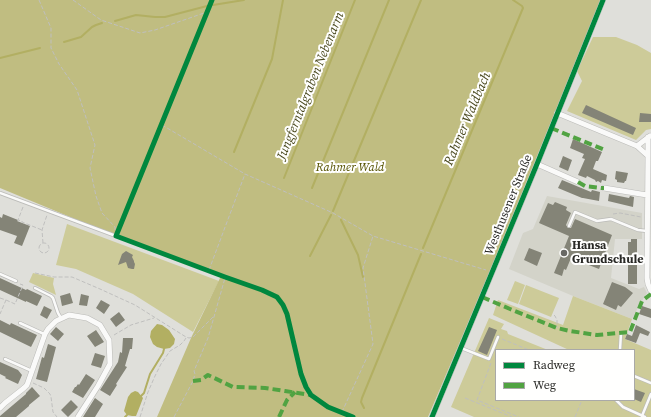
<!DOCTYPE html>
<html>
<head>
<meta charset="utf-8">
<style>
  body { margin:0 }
  #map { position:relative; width:651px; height:417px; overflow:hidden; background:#dfdfda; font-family:"Source Serif 4",serif }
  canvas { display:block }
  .legend { position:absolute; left:495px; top:349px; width:140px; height:52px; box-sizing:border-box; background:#fffffe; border:1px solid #a9a9a8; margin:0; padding:5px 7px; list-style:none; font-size:12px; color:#292926 }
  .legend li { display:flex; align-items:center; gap:8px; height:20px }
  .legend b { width:20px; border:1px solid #a9a9a8 }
</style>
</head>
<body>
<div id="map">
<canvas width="651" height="417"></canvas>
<ul class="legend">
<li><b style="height:5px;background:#00873e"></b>Radweg</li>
<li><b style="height:5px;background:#51a342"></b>Weg</li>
</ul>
</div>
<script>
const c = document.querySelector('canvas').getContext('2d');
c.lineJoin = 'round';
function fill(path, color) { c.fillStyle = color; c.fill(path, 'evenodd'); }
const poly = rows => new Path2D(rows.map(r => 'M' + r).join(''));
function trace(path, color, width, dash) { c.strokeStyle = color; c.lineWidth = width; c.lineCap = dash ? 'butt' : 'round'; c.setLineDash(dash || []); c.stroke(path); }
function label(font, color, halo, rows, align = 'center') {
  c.font = font + ' "Source Serif 4",serif'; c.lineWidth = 4; c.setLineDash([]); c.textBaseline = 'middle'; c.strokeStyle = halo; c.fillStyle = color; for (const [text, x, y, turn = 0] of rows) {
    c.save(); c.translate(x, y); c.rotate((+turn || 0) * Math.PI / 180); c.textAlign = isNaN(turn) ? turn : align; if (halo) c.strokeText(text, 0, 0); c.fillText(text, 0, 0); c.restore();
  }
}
fill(poly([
  [547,196,642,213,642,239,615,239,611,278,639,289,644,287,647,293,640,304,632,319,573,296,509,269,523,233,533,229]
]), '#d3d3c9');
fill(poly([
  [593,37,616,37,637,45,651,53,651,129,646,130,636,140,567,111,582,81,577,71],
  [67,224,219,281,193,332,133,294,76,269,56,265],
  [33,273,54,278,53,284,56,295,29,282],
  [515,281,525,285,518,304,507,300],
  [526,285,559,298,551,317,519,304],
  [573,296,632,319,625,339,651,350,651,417,474,417,451,407,489,318,504,324,501,329,507,331,508,334,548,350,496,350,496,400,634,400,634,350,569,350,493,315,498,300,563,325]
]), '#cdcb99');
fill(poly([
  [0,0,601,0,490,271,428,417,157,417,191,338,221,276,116,236,0,188]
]), '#c0bd81');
fill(poly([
  [157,324,162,325,169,330,175,339,174,344,170,348,164,349,157,347,153,344,150,337,151,331],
  [135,391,138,392,143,398,140,406,136,416,132,416,127,415,124,411,128,397,131,393]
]), '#b2af62');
trace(poly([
  [213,5,244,0],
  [115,21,136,15,155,17,165,17,207,6],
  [64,42,81,37,92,27,96,25,102,23],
  [0,58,40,48],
  [234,152,272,59,283,0],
  [284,178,355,0],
  [312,188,389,0],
  [333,211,421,0],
  [341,220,358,255,363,277],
  [423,248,523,8,522,6,513,0],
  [310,256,331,215],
  [141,396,144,393,150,374,163,353,164,349],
  [364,408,361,402,362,398,421,254],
  [125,417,127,415]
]), '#b2af62', 2);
fill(poly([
  [586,105,636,128,633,135,582,113],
  [640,113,651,114,651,122,639,122],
  [573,139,602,152,598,161,596,161,593,169,607,175,606,181,602,180,601,183,598,181,596,182,595,180,587,176,586,178,578,175,585,159,582,158,584,154,570,148],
  [563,156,572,160,568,171,559,167],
  [616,171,628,173,626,181,625,181,624,183,617,182,617,180,615,179],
  [562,180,591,192,592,190,600,192,599,201,583,198,582,198,558,188],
  [609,194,629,198,630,196,634,197,633,207,608,201],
  [555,202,567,207,566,210,571,213,566,225,568,228,571,228,575,219,612,235,599,269,571,258,566,270,564,269,562,276,554,273,569,236,539,223,548,203,553,205],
  [3,214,18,220,17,221,30,226,22,246,14,243,17,236,0,230,0,217,2,218],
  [631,239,637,239,637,284,628,284,628,242,631,242],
  [529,248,542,253,537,266,524,260],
  [126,251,133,255,132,257,134,261,134,262,135,264,134,269,132,269,128,268,126,262,118,265,122,254],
  [0,278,26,290,27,289,42,296,37,306,26,301,26,302,0,290],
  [612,282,625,287,633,293,621,307,618,305,616,310,603,304],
  [70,293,73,303,62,306,60,296],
  [81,294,89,296,87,306,79,305],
  [101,300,110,305,104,314,96,308],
  [44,306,52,310,47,319,40,315],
  [642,306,651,309,651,318,639,314],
  [119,312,125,320,116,327,110,319],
  [0,320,10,325,11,323,37,335,31,347,0,332],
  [636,325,650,332,648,336,640,333,636,343,625,339,627,334,632,336],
  [56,327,64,334,58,341,50,334],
  [489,327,497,330,487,355,478,351],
  [96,330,104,342,95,347,87,336],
  [123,338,133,338,132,349,130,349,125,366,127,367,116,384,117,385,110,396,100,390,118,362,120,352,122,353],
  [48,344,56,347,47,382,36,379,42,357,44,358],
  [95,353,105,356,101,368,91,365],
  [0,362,18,370,22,375,18,384,5,378,6,377,0,374],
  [86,374,95,380,83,398,72,392,75,387,76,387,78,384,79,385],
  [32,387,40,396,29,405,29,406,16,417,0,417,0,416,26,394,26,393],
  [634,389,645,393,641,402,634,399],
  [95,398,103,404,95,417,83,417],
  [71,400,78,407,68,417,61,410]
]), '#848477');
const service = poly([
  [0,193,116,236],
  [569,226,575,212,597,221,611,219,638,230,647,231],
  [0,274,16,281],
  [35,288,51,296,53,298,58,313,61,318],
  [20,323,44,334],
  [461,348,489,359,498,337],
  [620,350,621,333],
  [5,359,32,371],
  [634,376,651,383],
  [616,400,623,407,645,417],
  [642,416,651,394]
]);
const minor = poly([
  [557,113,637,146,648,156,647,278,648,284,651,291],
  [648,137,648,156],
  [637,146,650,136],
  [537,164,578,182],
  [604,188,647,195],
  [0,408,5,403,24,388,27,385,45,334,48,329,56,321,69,315,87,318,100,325,109,340,110,364,98,386,78,417],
  [432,417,537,164,603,0]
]);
trace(service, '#bbbbb8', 4);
trace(minor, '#bbbbb8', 6);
trace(poly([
  [39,0,51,28,51,48,59,64,77,90,95,145,90,168,96,196,102,213,115,227,115,230],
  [73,0,101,20,140,33,155,30,207,12],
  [162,125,245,174,333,213,373,236,486,270],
  [23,207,18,220,22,221,22,222,42,230],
  [613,214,620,213,641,217],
  [117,232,212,0],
  [120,238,225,277,262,290,277,297,283,305,287,314,301,374,306,387,311,395,328,407,353,417],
  [43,243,42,230,47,215],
  '39 248a5 5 0 1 1 10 0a5 5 0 1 1-10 0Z',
  [209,270,245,174],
  [35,273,54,277,72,277,100,289,135,305,186,337,189,338,193,337,213,317],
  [0,298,6,300,0,314],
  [6,300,15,304,23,285,20,284],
  [554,315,555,316,557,320,557,328],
  [114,335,131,325,154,318],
  [502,339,529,350],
  [491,363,477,400,519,417],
  [33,383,44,388,50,394,51,397,53,412,57,417],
  [465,398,512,417],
  [342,412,373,344,363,268,373,236],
  [140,417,148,392,155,376,161,364,170,351,180,345,184,341,186,338],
  [174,417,193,381,195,374,194,371,208,338,225,278],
  [575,417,582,400]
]), '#bfbfbe', 1, [4, 2]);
trace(service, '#fafaf9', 2.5);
trace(minor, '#fafaf9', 5);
trace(poly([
  [551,128,605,150],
  [578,182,585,186,601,188,604,188],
  [482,297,510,309,557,328,570,331,597,335,630,332,642,301,651,294],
  [193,381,201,380,208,375,233,387,265,388,285,391,311,395],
  [279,417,287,400,295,392]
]), '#51a342', 4, [8, 4]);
trace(poly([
  [212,0,116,236,225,277,262,290,277,297,283,305,287,314,301,374,306,387,311,395,328,407,353,417],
  [432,417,537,164,603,0]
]), '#00873e', 5);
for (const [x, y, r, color] of [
  [564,253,4,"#696965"]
]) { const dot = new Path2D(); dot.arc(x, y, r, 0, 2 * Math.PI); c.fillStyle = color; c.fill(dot); trace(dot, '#fffffe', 1.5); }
label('italic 12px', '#565300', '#fffffe', [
  ["Rahmer Wald",350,168]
]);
label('12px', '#292926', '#fffffe', [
  ["Westhusener Straße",509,205,-68]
]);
label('bold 12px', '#292926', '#fffffe', [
  ["Hansa",572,246],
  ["Grundschule",572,260]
], 'left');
label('italic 13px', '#49481d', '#fffffe', [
  ["Jungferntalgraben Nebenarm",311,86,-68],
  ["Rahmer Waldbach",468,119,-67]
]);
</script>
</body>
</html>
